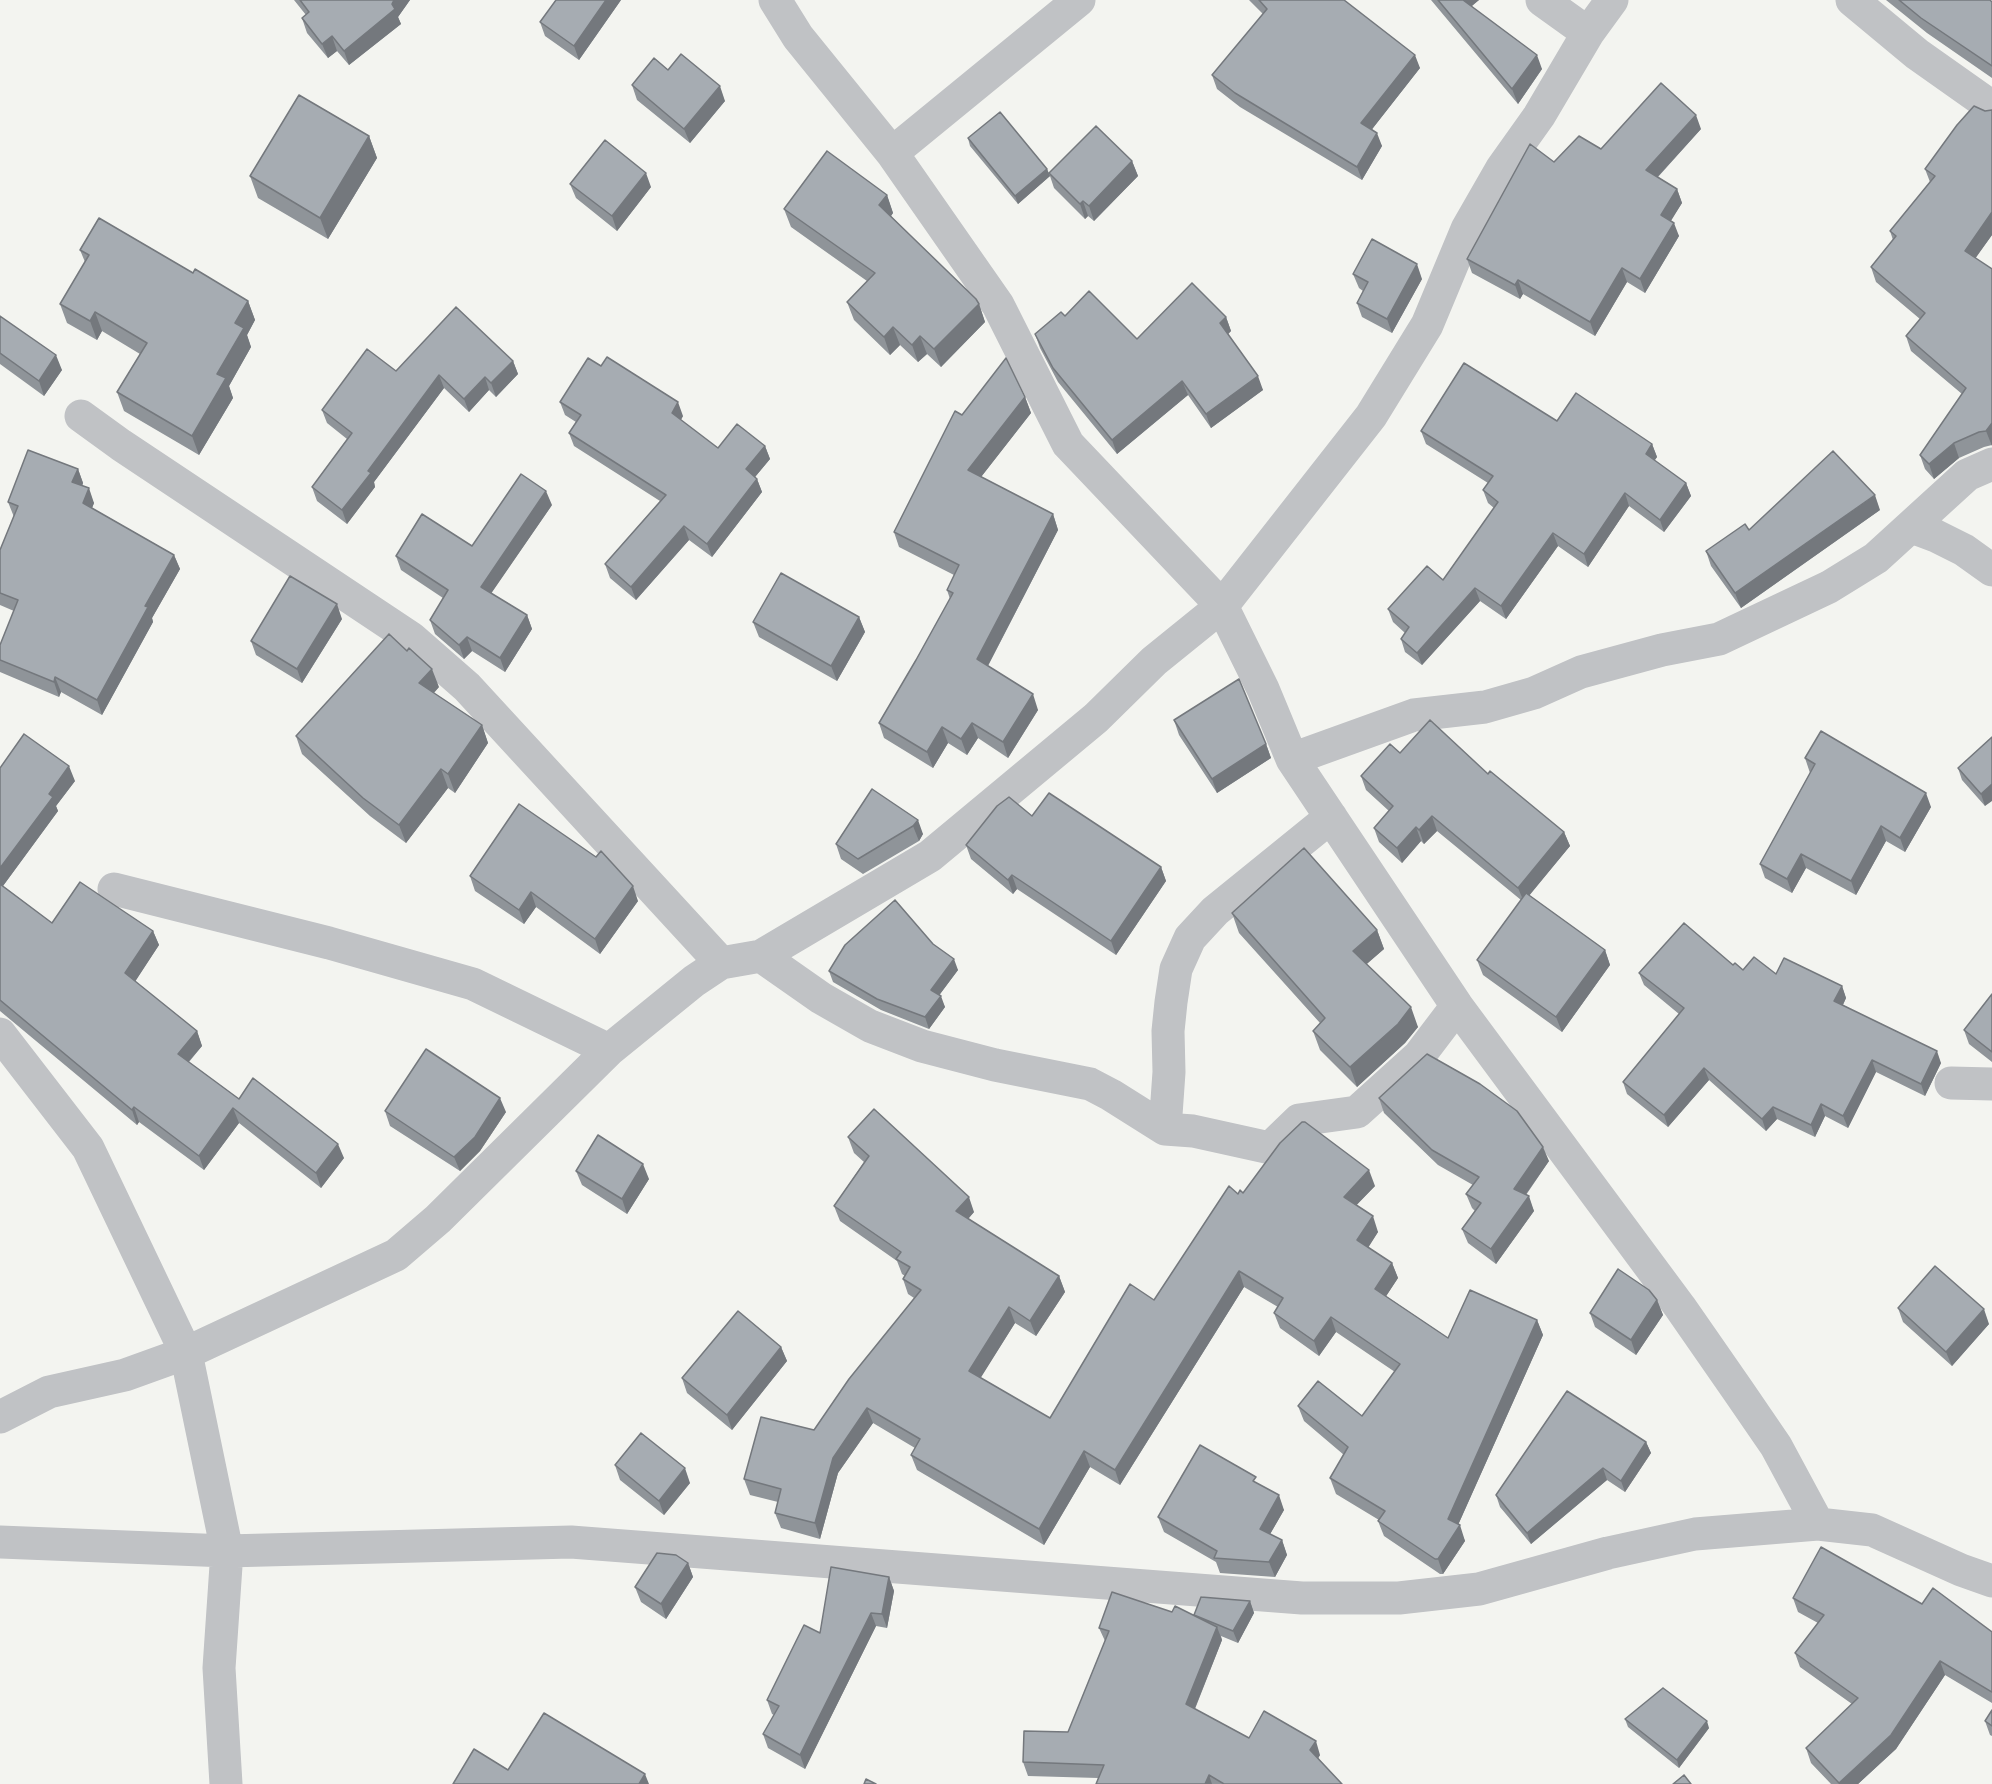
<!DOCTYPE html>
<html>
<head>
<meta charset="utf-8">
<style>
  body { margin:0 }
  canvas { display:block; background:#f3f4f0 }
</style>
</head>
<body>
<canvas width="1992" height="1784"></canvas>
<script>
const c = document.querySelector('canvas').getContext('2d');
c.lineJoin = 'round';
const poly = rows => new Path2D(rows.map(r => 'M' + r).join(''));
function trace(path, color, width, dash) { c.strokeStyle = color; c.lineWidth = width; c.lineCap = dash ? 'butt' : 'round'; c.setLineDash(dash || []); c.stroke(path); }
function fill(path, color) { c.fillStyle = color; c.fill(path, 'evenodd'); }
trace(poly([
  [775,0,798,37,892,153,998,305,1068,444,1222,606,1263,689,1292,759,1457,1006,1680,1307,1739,1392,1776,1446,1818,1524],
  [1542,0,1588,33],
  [1852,0,1917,54,1992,107],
  [892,153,1079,0],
  [81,416,121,445,411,638,467,687,721,963],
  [1912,527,1936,536,1964,550,1992,570],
  [1292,759,1414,715,1485,707,1534,693,1581,672,1662,650,1719,639,1829,587,1876,558,1967,475,1992,464],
  [114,889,329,943,473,984,609,1050],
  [761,956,821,998,870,1026,922,1046,995,1065,1090,1084,1111,1095,1165,1129,1193,1131,1270,1148,1299,1120,1357,1112,1419,1056,1457,1006],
  [0,1034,88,1148,186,1353,227,1551,219,1668,226,1784],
  [1951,1083,1992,1084],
  [1165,1129,1169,1072,1168,1031,1171,1002,1176,969,1190,938,1215,911,1331,817],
  [0,1417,49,1392,125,1375,186,1353,396,1255,438,1219,609,1050,694,981,721,963,761,956,930,856,1096,718,1154,661,1222,606,1371,416,1427,325,1467,229,1502,168,1539,116,1588,33,1612,0],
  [0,1542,227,1551,571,1542,1302,1598,1399,1598,1479,1589,1608,1553,1695,1534,1818,1524,1872,1530,1961,1570,1992,1581]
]), '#c0c2c5', 33);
fill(poly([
  [294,0,410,0,398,17,401,24,349,65,337,51,328,58,307,33,302,18,306,15],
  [621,0,579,60,545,36,540,22],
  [1249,0,1344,0,1420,68,1372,129,1382,146,1362,180,1240,107,1217,89,1212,75,1263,14],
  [1431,0,1479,0,1471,6,1542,69,1518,104],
  [1886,0,1990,0,1992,2,1992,78,1927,33],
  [668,70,725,101,690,143,637,100,632,85],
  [1992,110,1992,235,1975,258,1992,269,1992,445,1984,447,1959,458,1934,479,1925,469,1920,455,1962,394,1911,351,1906,336,1920,319,1876,282,1871,267,1893,240,1890,231,1930,182,1925,169,1985,111],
  [1701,129,1658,177,1677,189,1682,203,1670,221,1679,236,1645,293,1627,282,1595,336,1523,294,1520,299,1472,273,1467,259,1601,149],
  [369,136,377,158,328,239,258,198,250,176],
  [968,138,1047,169,1050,176,1018,204,970,146],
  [1132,161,1138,176,1094,221,1088,216,1085,219,1054,188,1049,173],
  [570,184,651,187,617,231,576,198],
  [887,195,893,213,891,216,979,304,985,322,941,367,927,354,918,362,900,345,890,355,854,320,847,302,867,281,791,227,784,209],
  [80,250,193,273,248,301,255,320,247,335,251,347,229,386,233,398,199,455,124,411,117,392,140,354,102,331,97,340,67,323,60,304,85,262],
  [1353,274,1422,279,1392,333,1362,317,1357,303,1363,291,1359,288],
  [0,316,62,370,44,396,0,364],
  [1065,316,1137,339,1226,317,1231,331,1228,334,1263,390,1211,428,1188,395,1117,454,1058,382,1040,348,1035,334],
  [513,361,518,374,496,397,489,390,469,412,444,388,374,482,375,487,347,524,317,501,312,487,347,439,327,423,322,410,396,371],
  [1025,397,1031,413,981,477,1053,514,1058,530,988,666,1038,710,1008,758,978,738,967,755,948,743,933,768,884,738,879,723,916,660,950,599,947,590,954,575,899,547,894,532,962,415],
  [560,402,683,416,681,420,718,448,765,446,770,459,755,477,757,479,762,492,712,557,689,540,636,600,610,578,605,564,660,501,574,446,569,433,576,422,565,415],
  [1557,421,1652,444,1657,457,1654,461,1686,483,1691,496,1664,532,1629,506,1588,567,1558,546,1506,619,1480,601,1422,665,1405,652,1401,639,1405,633,1393,622,1388,609,1443,580,1494,508,1488,503,1483,490,1488,483,1426,444,1421,431],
  [78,469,83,483,82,486,94,503,92,508,174,555,180,569,152,618,153,622,102,715,61,692,59,697,0,672,0,645,14,611,0,605,0,550,14,517,8,502],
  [552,505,491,593,527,615,532,629,505,672,472,651,464,659,435,634,430,620,443,598,401,570,396,556,472,546],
  [1880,510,1741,608,1711,566,1706,551,1749,530],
  [859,617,865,632,837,681,759,637,753,622],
  [342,619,302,683,256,655,251,641],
  [439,687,434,693,482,725,488,743,455,793,448,788,406,843,370,816,302,754,296,736],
  [1174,720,1266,744,1271,758,1217,793,1179,735],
  [1992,737,1985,806,1962,780,1958,768],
  [1400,753,1488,774,1564,832,1570,846,1529,895,1605,950,1610,965,1562,1032,1483,975,1477,960,1521,900,1437,831,1424,844,1421,841,1402,863,1379,842,1374,828,1389,811,1366,790,1361,776],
  [1805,758,1931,807,1905,852,1886,841,1856,895,1806,868,1792,893,1765,878,1760,864,1810,773],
  [0,768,75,781,56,806,58,811,3,886,52,923,153,931,159,945,135,981,197,1031,202,1046,189,1062,239,1099,344,1158,321,1188,239,1123,204,1170,139,1122,137,1125,0,1011],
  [872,789,923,834,919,841,863,874,841,859,836,844],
  [1032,816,1161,867,1166,881,1116,955,1017,889,1013,894,971,859,966,845],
  [470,876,638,901,600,954,536,907,524,924,475,891],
  [1232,913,1377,930,1384,949,1366,964,1418,1027,1405,1043,1357,1087,1320,1050,1313,1031,1320,1023,1239,933],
  [933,944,958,970,939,995,945,1007,929,1029,881,1010,833,982,829,971],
  [1733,965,1743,970,1776,974,1842,986,1846,998,1843,1005,1941,1063,1925,1096,1876,1072,1848,1128,1825,1116,1815,1137,1777,1119,1766,1131,1709,1080,1668,1127,1627,1094,1623,1082,1679,1014,1644,985,1639,973],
  [1992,994,1992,1062,1969,1044,1964,1030],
  [1379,1098,1549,1161,1526,1195,1534,1211,1496,1264,1468,1243,1462,1229,1475,1211,1472,1208,1466,1194,1473,1185,1438,1165,1384,1113],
  [385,1111,506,1112,480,1151,460,1171,390,1126],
  [848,1137,974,1212,968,1219,1059,1276,1065,1292,1036,1336,1015,1323,980,1378,1050,1418,1154,1300,1238,1194,1375,1186,1356,1205,1378,1232,1368,1247,1392,1263,1398,1278,1386,1296,1448,1338,1537,1320,1543,1335,1458,1525,1465,1541,1443,1574,1440,1574,1384,1536,1378,1521,1379,1520,1336,1494,1330,1478,1344,1455,1304,1421,1298,1406,1362,1416,1395,1372,1336,1332,1319,1356,1280,1328,1274,1313,1278,1307,1244,1287,1120,1485,1090,1467,1044,1545,917,1470,911,1455,915,1448,873,1423,838,1473,820,1539,781,1528,775,1513,778,1502,750,1495,744,1479,814,1430,914,1298,908,1294,903,1279,905,1276,902,1274,897,1261,840,1221,834,1206,864,1162,854,1153],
  [576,1171,649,1179,627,1214,582,1185],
  [1657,1300,1663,1315,1636,1355,1595,1327,1590,1313],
  [1898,1308,1989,1324,1952,1366,1903,1322],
  [781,1347,787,1361,732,1430,687,1393,682,1378],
  [1646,1442,1651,1453,1625,1492,1607,1480,1531,1544,1500,1507,1496,1495],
  [615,1465,690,1483,664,1515,620,1480],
  [1259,1484,1284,1510,1270,1534,1282,1540,1287,1555,1275,1577,1220,1573,1216,1562,1164,1532,1158,1517],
  [688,1563,693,1577,666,1619,641,1602,635,1587],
  [889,1577,894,1591,887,1628,876,1626,805,1769,768,1748,763,1734,774,1715,772,1714,767,1700,820,1633],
  [1793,1598,1922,1604,1992,1632,1992,1703,1945,1675,1896,1749,1858,1784,1831,1784,1811,1763,1806,1748,1852,1704,1800,1667,1795,1653,1818,1623,1798,1612],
  [1250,1601,1254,1613,1238,1643,1221,1636,1222,1640,1195,1709,1249,1738,1320,1755,1318,1758,1342,1784,1096,1784,1098,1778,1028,1776,1023,1762,1068,1732,1105,1641,1099,1628,1172,1612,1194,1615],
  [1992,1710,1992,1736,1990,1735,1985,1721],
  [1625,1719,1709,1728,1679,1768,1628,1727]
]), '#8f9499');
fill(poly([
  [394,0,410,0,398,17,401,24,349,65,344,51,392,4],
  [606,0,621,0,579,60,574,46],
  [1460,0,1479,0,1465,12],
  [332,36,337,51,328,58,322,44],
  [1415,55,1420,68,1366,137,1361,123],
  [1537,55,1542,69,1518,104,1512,89],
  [720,86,725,101,690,143,684,129],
  [1696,115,1701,129,1651,184,1646,170],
  [1377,133,1382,146,1362,180,1357,167],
  [369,136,377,158,328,239,320,218],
  [1132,161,1138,176,1094,221,1089,206],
  [1047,169,1050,176,1018,204,1015,196],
  [646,173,651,187,617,231,612,216],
  [1677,189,1682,203,1666,229,1661,215],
  [887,195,893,213,886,223,879,205],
  [1083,201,1088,216,1085,219,1080,204],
  [1992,212,1992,235,1970,266,1965,251],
  [1674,223,1679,236,1645,293,1640,279],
  [1417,264,1422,279,1392,333,1387,319],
  [1622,268,1627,282,1595,336,1590,322],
  [1518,280,1523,294,1520,299,1515,285],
  [248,301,255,320,247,335,251,347,229,386,233,398,199,455,192,436,217,374,235,323],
  [979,304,985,322,941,367,934,349],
  [95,312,102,331,97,340,90,321],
  [1226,317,1231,331,1225,337,1220,323],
  [893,327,900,345,890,355,884,337],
  [920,336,927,354,918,362,912,345],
  [56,355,62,370,44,396,39,381],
  [513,361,518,374,496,397,491,383],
  [439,375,444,388,374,482,375,487,347,524,342,510,368,471],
  [1258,376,1263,390,1211,428,1206,414],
  [485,377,489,390,469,412,464,399],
  [1182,381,1188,395,1117,454,1112,440],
  [1025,397,1031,413,974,486,968,470],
  [678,402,683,416,677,426,672,413],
  [1992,423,1992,446,1986,431],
  [1954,443,1959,458,1934,479,1929,464],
  [1652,444,1657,457,1650,467,1646,454],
  [765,446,770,459,750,483,746,469],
  [78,469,83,483,78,497,72,482],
  [757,479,762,492,712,557,707,544],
  [1686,483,1691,496,1664,532,1660,520],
  [89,488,94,503,88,518,83,503],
  [546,491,552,505,486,601,481,587],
  [1625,493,1629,506,1588,567,1584,554],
  [1875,495,1880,510,1741,608,1735,593],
  [1053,514,1058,530,983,675,977,659],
  [684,526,689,540,636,600,631,587],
  [1553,533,1558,546,1506,619,1501,606],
  [174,555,180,569,152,618,153,622,102,715,97,700,145,606],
  [1475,588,1480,601,1422,665,1417,653],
  [337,604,342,619,302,683,297,669],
  [527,615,532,629,505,672,500,658],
  [859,617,865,632,837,681,831,666],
  [467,637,472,651,464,659,459,645],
  [432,669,439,687,426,701,419,683],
  [55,677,61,692,59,697,54,682],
  [1033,694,1038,710,1008,758,1003,742],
  [972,723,978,738,967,755,961,739],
  [482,725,488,743,455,793,448,774],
  [942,727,948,743,933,768,927,752],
  [1266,744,1271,758,1217,793,1212,779],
  [69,766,75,781,56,806,58,811,0,890,0,868,49,794],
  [441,769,448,788,406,843,399,825],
  [1992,784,1992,801,1985,806,1981,794],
  [1926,793,1931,807,1905,852,1900,838],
  [1432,816,1437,831,1424,844,1419,830],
  [918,820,923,834,919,841,913,826],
  [1881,826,1886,841,1856,895,1851,881],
  [1416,827,1421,841,1402,863,1397,848],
  [1564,832,1570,846,1524,902,1518,888],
  [1801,854,1806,868,1792,893,1787,879],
  [1161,867,1166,881,1116,955,1111,941],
  [1012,875,1017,889,1013,894,1008,880],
  [633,886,638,901,600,954,595,939],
  [531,892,536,907,524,924,519,910],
  [1377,930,1384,949,1360,970,1353,951],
  [153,931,159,945,131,988,125,973],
  [1605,950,1610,965,1562,1032,1556,1017],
  [954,959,958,970,935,1001,931,990],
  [1842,986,1846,998,1839,1013,1834,1001],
  [941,996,945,1007,929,1029,925,1017],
  [1411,1007,1418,1027,1405,1043,1357,1087,1350,1067],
  [197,1031,202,1046,183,1068,178,1054],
  [1937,1051,1941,1063,1925,1096,1921,1084],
  [1872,1060,1876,1072,1848,1128,1843,1116],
  [1704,1068,1709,1080,1668,1127,1664,1115],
  [500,1098,506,1112,480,1151,460,1171,454,1157],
  [1821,1104,1825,1116,1815,1137,1811,1125],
  [134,1107,139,1122,137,1125,132,1110],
  [1773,1107,1777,1119,1766,1131,1762,1119],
  [233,1108,239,1123,204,1170,199,1156],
  [338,1144,344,1158,321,1188,316,1173],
  [1543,1147,1549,1161,1519,1204,1514,1189],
  [643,1164,649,1179,627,1214,622,1199],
  [1369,1170,1375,1186,1349,1213,1344,1197],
  [1529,1196,1534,1211,1496,1264,1491,1249],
  [969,1197,974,1212,962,1226,956,1211],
  [1373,1216,1378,1232,1363,1256,1357,1240],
  [1392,1263,1398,1278,1381,1304,1375,1289],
  [1239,1271,1244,1287,1120,1485,1115,1470],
  [1059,1276,1065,1292,1036,1336,1030,1321],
  [1657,1300,1663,1315,1636,1355,1631,1340],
  [1009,1307,1015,1323,975,1387,969,1371],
  [1984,1309,1989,1324,1952,1366,1946,1352],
  [1331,1317,1336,1332,1319,1356,1314,1341],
  [1537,1320,1543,1335,1454,1534,1460,1525,1465,1541,1443,1574,1438,1559,1448,1519],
  [781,1347,787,1361,732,1430,727,1415],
  [867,1408,873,1423,838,1473,820,1539,815,1523,833,1458],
  [1646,1442,1651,1453,1625,1492,1621,1481],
  [1084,1451,1090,1467,1044,1545,1039,1529],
  [685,1468,690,1483,664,1515,659,1501],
  [1603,1468,1607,1480,1531,1544,1527,1533],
  [1279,1495,1284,1510,1265,1543,1260,1529],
  [1282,1540,1287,1555,1275,1577,1269,1562],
  [688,1563,693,1577,666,1619,661,1604],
  [889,1577,894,1591,887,1628,882,1614],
  [1250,1601,1254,1613,1238,1643,1233,1631],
  [871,1613,876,1626,805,1769,800,1755],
  [1217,1627,1222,1640,1191,1718,1186,1704],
  [1940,1661,1945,1675,1896,1749,1858,1784,1839,1784,1839,1783],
  [1707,1721,1709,1728,1679,1768,1677,1760],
  [1316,1741,1320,1755,1315,1764,1310,1750],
  [645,1774,649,1784,639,1784],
  [1209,1775,1212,1784,1205,1784]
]), '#74787d');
const building = poly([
  [300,0,394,0,392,4,395,9,344,51,332,36,322,44,302,18,309,12,300,0],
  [556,0,606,0,574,46,540,22,556,0],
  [1259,0,1344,0,1415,55,1361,123,1377,133,1357,167,1235,93,1212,75,1267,9,1259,0],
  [1438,0,1463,0,1537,55,1512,89,1438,0],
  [1899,0,1990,0,1992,2,1992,66,1921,18,1899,0],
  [681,54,720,86,684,129,632,85,654,58,668,70,681,54],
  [1661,83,1696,115,1646,170,1677,189,1661,215,1674,223,1640,279,1622,268,1590,322,1518,280,1515,285,1467,259,1530,144,1554,162,1579,136,1601,149,1661,83],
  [299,95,369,136,320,218,250,176,299,95],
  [1974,106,1985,111,1992,110,1992,212,1965,251,1992,269,1992,423,1986,431,1979,432,1954,443,1929,464,1920,455,1966,388,1906,336,1925,313,1871,267,1896,236,1890,231,1935,176,1925,169,1957,125,1974,106],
  [1000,112,1047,169,1015,196,968,138,1000,112],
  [1096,126,1132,161,1089,206,1083,201,1080,204,1049,173,1096,126],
  [605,140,646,173,612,216,570,184,605,140],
  [827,151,887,195,879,205,976,299,979,304,934,349,920,336,912,345,893,327,884,337,847,302,875,273,784,209,827,151],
  [99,218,193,273,195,269,248,301,235,323,244,328,217,374,226,378,192,436,117,392,147,343,95,312,90,321,60,304,89,255,80,250,99,218],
  [1372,239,1417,264,1387,319,1357,303,1368,282,1353,274,1372,239],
  [1192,283,1226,317,1220,323,1258,376,1206,414,1182,381,1112,440,1053,368,1035,334,1061,312,1065,316,1089,291,1137,339,1192,283],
  [456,307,513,361,491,383,485,377,464,399,439,375,368,471,371,473,342,510,312,487,352,433,322,410,367,349,396,371,456,307],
  [0,316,56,355,39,381,0,353,0,316],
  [607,357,678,402,672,413,718,448,737,424,765,446,746,469,757,479,707,544,684,526,631,587,605,564,666,495,569,433,581,415,560,402,588,358,601,366,607,357],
  [1006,358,1025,397,968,470,1053,514,977,659,1033,694,1003,742,972,723,961,739,942,727,927,752,879,723,916,660,953,593,947,590,959,565,894,532,955,411,962,415,1006,358],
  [1464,363,1557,421,1576,393,1652,444,1646,454,1686,483,1660,520,1625,493,1584,554,1553,533,1501,606,1475,588,1417,653,1401,639,1409,627,1388,609,1427,566,1443,580,1498,502,1483,490,1493,476,1421,431,1464,363],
  [28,450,78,469,72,482,89,488,83,503,174,555,145,606,148,607,97,700,55,677,54,682,0,660,0,645,18,600,0,593,0,550,18,506,8,502,28,450],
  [1833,451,1875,495,1735,593,1706,551,1745,524,1749,530,1833,451],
  [521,474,546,491,481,587,527,615,500,658,467,637,459,645,430,620,448,590,396,556,422,514,472,546,521,474],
  [781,573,859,617,831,666,753,622,781,573],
  [290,576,337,604,297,669,251,641,290,576],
  [389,634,407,651,409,648,432,669,419,683,482,725,448,774,441,769,399,825,363,798,296,736,389,634],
  [1239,679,1266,744,1212,779,1174,720,1239,679],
  [1430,720,1488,774,1490,771,1564,832,1518,888,1432,816,1419,830,1416,827,1397,848,1374,828,1393,806,1361,776,1390,744,1400,753,1430,720],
  [1821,731,1926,793,1900,838,1881,826,1851,881,1801,854,1787,879,1760,864,1815,764,1805,758,1821,731],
  [24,734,69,766,49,794,53,797,0,868,0,768,24,734],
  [1992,737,1992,784,1981,794,1958,768,1992,737],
  [872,789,918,820,913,826,858,859,836,844,872,789],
  [1049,793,1161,867,1111,941,1012,875,1008,880,966,845,997,806,1009,797,1032,816,1049,793],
  [519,804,596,857,601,851,633,886,595,939,531,892,519,910,470,876,519,804],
  [1304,848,1377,930,1353,951,1411,1007,1398,1024,1350,1067,1313,1031,1325,1018,1232,913,1304,848],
  [80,882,153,931,125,973,197,1031,178,1054,239,1099,253,1078,338,1144,316,1173,233,1108,199,1156,134,1107,132,1110,0,1000,0,884,52,923,80,882],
  [1526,893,1605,950,1556,1017,1477,960,1526,893],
  [895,900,933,944,954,959,931,990,941,996,925,1017,877,999,829,971,845,945,895,900],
  [1684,923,1733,965,1735,963,1743,970,1754,957,1776,974,1784,958,1842,986,1834,1001,1937,1051,1921,1084,1872,1060,1843,1116,1821,1104,1811,1125,1773,1107,1762,1119,1704,1068,1664,1115,1623,1082,1684,1008,1639,973,1684,923],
  [1992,994,1992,1052,1964,1030,1992,994],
  [426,1049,500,1098,475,1137,454,1157,385,1111,426,1049],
  [1427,1054,1480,1084,1517,1111,1543,1147,1514,1189,1529,1196,1491,1249,1462,1229,1481,1203,1466,1194,1479,1177,1432,1150,1379,1098,1427,1054],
  [874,1109,969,1197,956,1211,1059,1276,1030,1321,1009,1307,969,1371,1050,1418,1130,1284,1154,1300,1229,1186,1238,1194,1240,1190,1243,1193,1280,1143,1302,1122,1305,1122,1369,1170,1344,1197,1373,1216,1357,1240,1392,1263,1375,1289,1448,1338,1470,1290,1537,1320,1448,1519,1460,1525,1438,1559,1435,1559,1378,1521,1385,1511,1330,1478,1348,1447,1298,1406,1318,1381,1362,1416,1400,1364,1331,1317,1314,1341,1274,1313,1283,1298,1239,1271,1115,1470,1084,1451,1039,1529,911,1455,920,1439,867,1408,833,1458,815,1523,775,1513,781,1489,744,1479,761,1417,814,1430,849,1379,921,1290,903,1279,910,1267,896,1259,901,1252,834,1206,869,1156,848,1137,874,1109],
  [598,1135,643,1164,622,1199,576,1171,598,1135],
  [1935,1266,1984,1309,1946,1352,1898,1308,1935,1266],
  [1618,1269,1649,1290,1657,1300,1631,1340,1590,1313,1618,1269],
  [738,1311,781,1347,727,1415,682,1378,738,1311],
  [1567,1391,1646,1442,1621,1481,1603,1468,1527,1533,1496,1495,1567,1391],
  [641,1433,685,1468,659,1501,615,1465,641,1433],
  [1200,1445,1256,1477,1253,1481,1279,1495,1260,1529,1282,1540,1269,1562,1214,1558,1217,1551,1158,1517,1200,1445],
  [1821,1547,1922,1604,1933,1588,1992,1632,1992,1692,1940,1661,1891,1735,1839,1783,1806,1748,1858,1698,1795,1653,1824,1615,1793,1598,1821,1547],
  [657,1553,676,1555,688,1563,661,1604,635,1587,657,1553],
  [831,1567,889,1577,882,1614,871,1613,800,1755,763,1734,779,1706,767,1700,804,1625,820,1633,831,1567],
  [1112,1592,1172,1612,1175,1606,1217,1627,1186,1704,1249,1738,1264,1711,1316,1741,1310,1750,1342,1784,1224,1784,1209,1775,1205,1784,1096,1784,1104,1765,1023,1762,1024,1731,1068,1732,1109,1631,1099,1628,1112,1592],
  [1201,1597,1250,1601,1233,1631,1194,1615,1201,1597],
  [1663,1688,1707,1721,1677,1760,1625,1719,1663,1688],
  [1992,1710,1992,1726,1985,1721,1992,1710],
  [544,1713,645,1774,639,1784,453,1784,474,1749,508,1770,544,1713],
  [1684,1775,1691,1784,1673,1784,1684,1775],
  [866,1779,876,1784,864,1784,866,1779]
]);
fill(building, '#a6acb2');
trace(building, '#74787d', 1.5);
</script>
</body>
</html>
